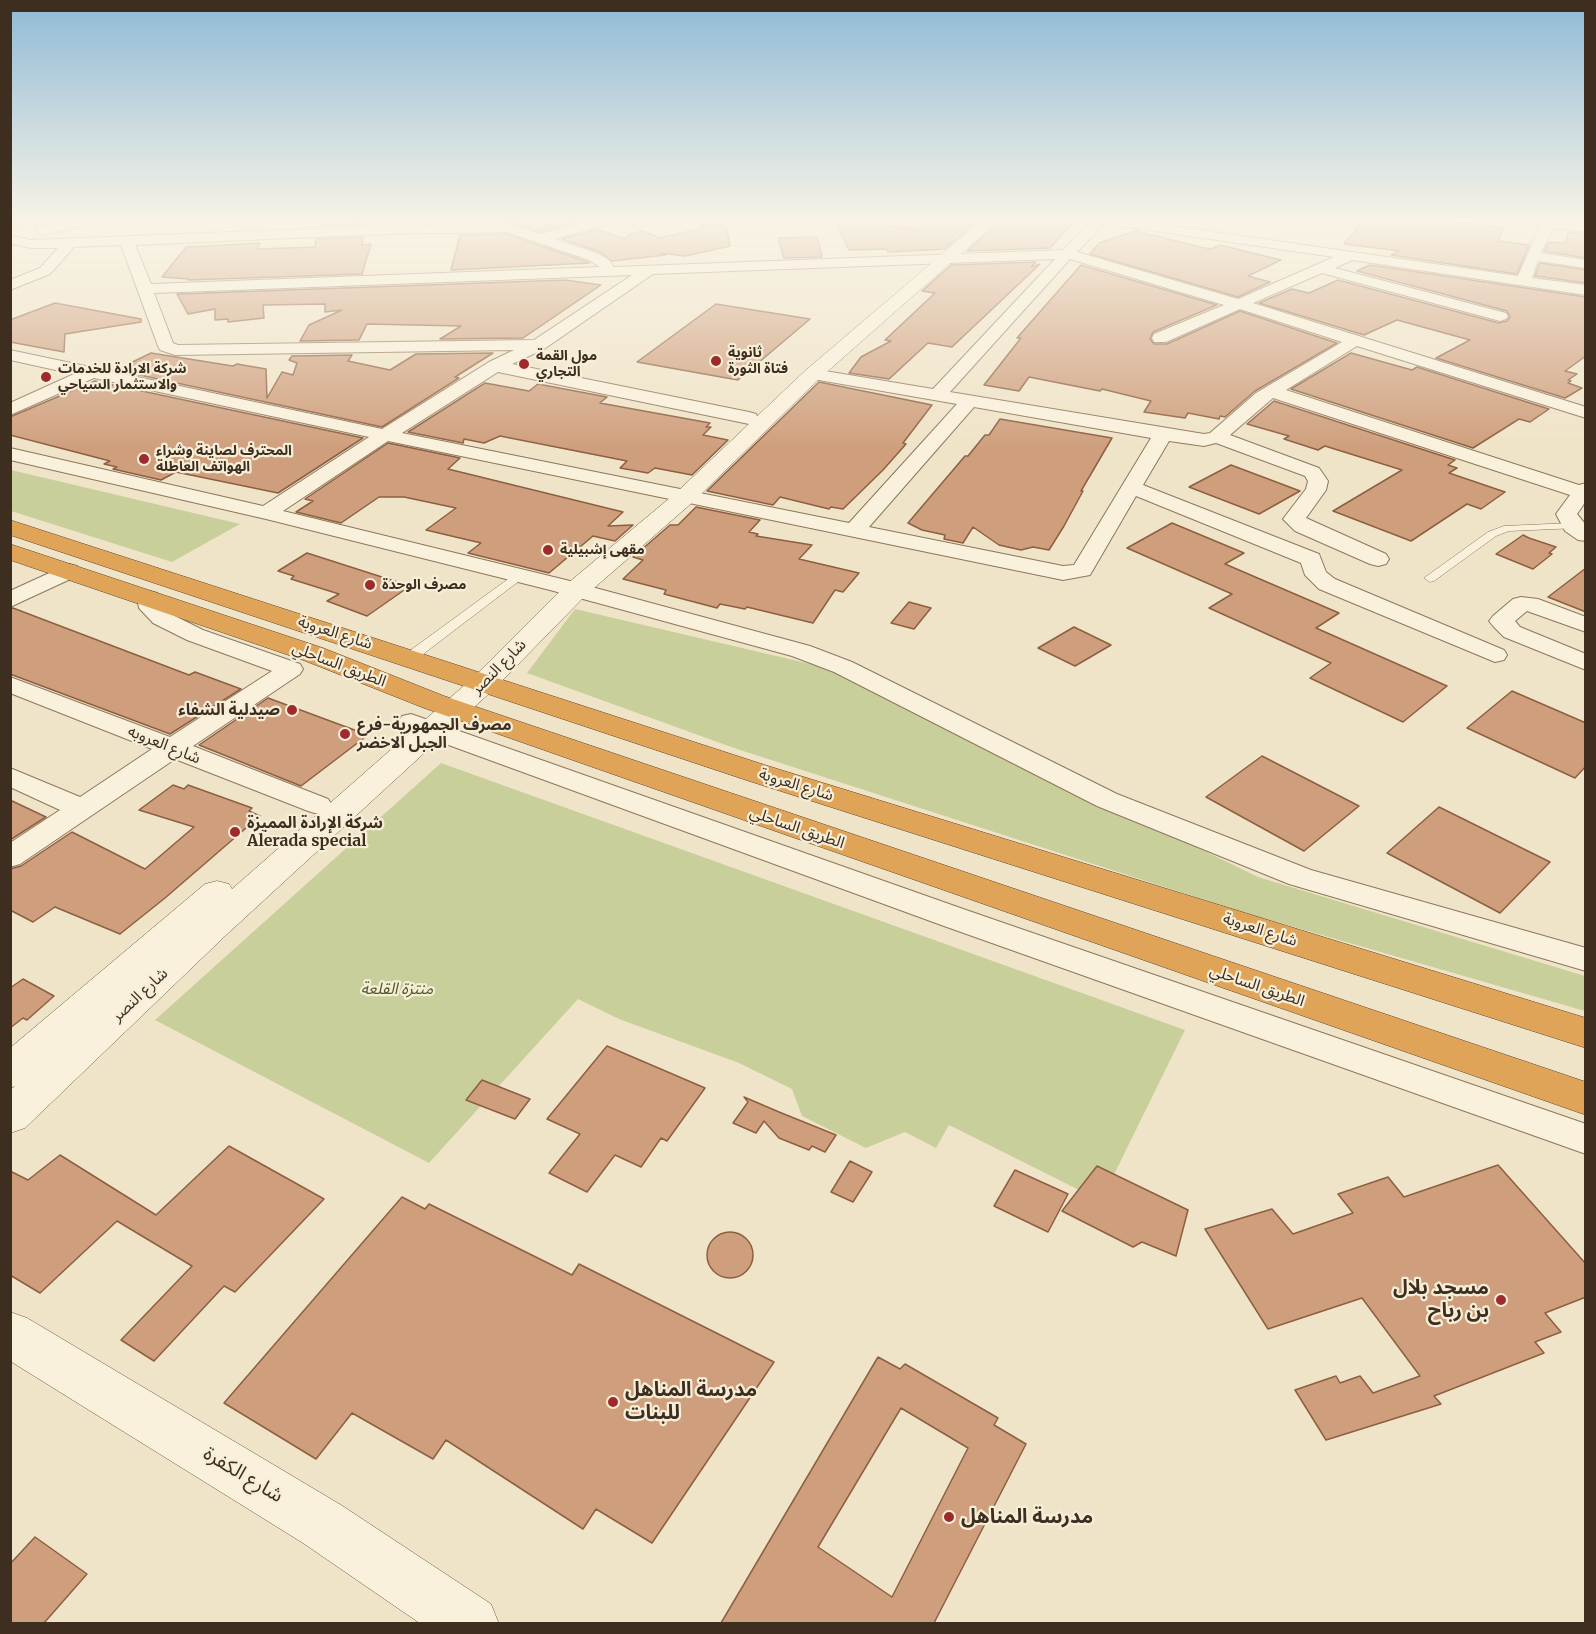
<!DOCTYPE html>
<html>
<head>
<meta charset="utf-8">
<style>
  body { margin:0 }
  #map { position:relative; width:1596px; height:1634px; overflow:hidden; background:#f0e4c8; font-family:Merriweather,serif }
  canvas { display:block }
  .frame { position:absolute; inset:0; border:12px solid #3d2e20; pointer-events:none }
</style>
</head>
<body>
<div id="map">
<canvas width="1596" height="1634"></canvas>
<div class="frame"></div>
</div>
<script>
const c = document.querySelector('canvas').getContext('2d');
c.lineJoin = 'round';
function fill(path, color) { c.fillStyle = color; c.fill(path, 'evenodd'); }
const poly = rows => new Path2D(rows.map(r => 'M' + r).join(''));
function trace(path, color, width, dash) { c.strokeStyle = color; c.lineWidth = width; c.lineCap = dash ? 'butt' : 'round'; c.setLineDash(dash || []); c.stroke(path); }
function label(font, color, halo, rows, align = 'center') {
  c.font = font + ' Merriweather,"Noto Sans Arabic",serif'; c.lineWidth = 4.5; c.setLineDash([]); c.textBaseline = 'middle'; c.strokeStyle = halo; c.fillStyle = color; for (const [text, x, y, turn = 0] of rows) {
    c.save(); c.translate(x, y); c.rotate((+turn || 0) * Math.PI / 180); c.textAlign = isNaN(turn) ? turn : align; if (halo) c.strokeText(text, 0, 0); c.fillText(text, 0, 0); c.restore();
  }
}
fill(poly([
  [13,221,71,221,20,230,11,228,11,222],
  [11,470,240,524,172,562,11,511],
  [575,609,832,669,1258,877,1585,976,1585,1011,1242,912,734,748,527,673],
  [441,763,1185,1030,1101,1201,949,1125,936,1148,905,1132,866,1148,802,1116,792,1089,739,1063,619,1019,578,999,429,1163,155,1020]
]), '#c9cf9b');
const building = poly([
  [320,221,365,221,364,224,319,226,320,221],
  [464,221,582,221,541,232,508,222,463,222,464,221],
  [835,221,881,221,883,225,916,229,928,221,978,221,945,249,888,252,887,249,849,250,835,221],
  [1000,221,1075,221,1050,248,967,251,1000,221],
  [1362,221,1448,221,1504,228,1498,241,1529,245,1517,274,1391,255,1400,251,1344,244,1362,221],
  [701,225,726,225,730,246,685,256,660,253,666,255,612,261,600,252,562,239,598,229,624,239,630,234,643,231,659,238,702,228,701,225],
  [1136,231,1200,247,1211,249,1220,245,1281,260,1248,276,1270,282,1238,297,1090,254,1099,243,1136,231],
  [1568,232,1586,234,1586,258,1544,251,1549,242,1566,243,1568,232],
  [507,234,588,262,590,263,451,270,460,235,507,234],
  [363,237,362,245,371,244,362,274,188,280,189,279,162,277,186,247,260,243,257,249,315,247,316,239,363,237],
  [817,237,822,257,784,258,778,238,817,237],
  [1036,262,1031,267,1040,264,952,347,928,343,889,379,849,373,861,357,891,341,885,340,935,293,922,291,951,265,1036,262],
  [1540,263,1586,270,1586,283,1535,276,1540,263],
  [1081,265,1217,305,1153,332,1150,339,1154,344,1167,344,1240,311,1337,343,1255,391,1225,417,1220,416,1219,419,1188,413,1185,418,1144,412,1151,401,1102,389,1100,391,1029,377,1019,391,984,385,1021,338,1017,338,1081,265],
  [1370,265,1586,297,1586,356,1565,371,1577,374,1568,380,1571,381,1568,383,1582,388,1565,398,1436,358,1470,340,1397,320,1364,335,1259,303,1292,289,1309,293,1338,280,1499,323,1507,321,1510,317,1507,311,1357,271,1370,265],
  [565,280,601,285,523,338,440,339,461,326,367,324,359,340,300,341,309,325,342,310,325,312,325,304,263,305,264,318,228,322,228,319,215,320,215,309,188,314,177,294,565,280],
  [55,303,141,319,141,322,65,334,64,352,10,342,10,320,55,303],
  [716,304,810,319,738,380,637,362,716,304],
  [151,353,233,366,237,364,266,369,267,398,282,372,293,375,297,363,289,360,292,356,352,355,348,361,390,370,416,354,493,353,455,377,459,378,382,427,116,370,151,353],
  [1351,353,1412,370,1417,367,1549,409,1530,422,1519,419,1473,448,1291,389,1351,353],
  [95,381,363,438,278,493,176,472,161,480,113,469,117,467,104,464,110,461,10,435,10,417,95,381],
  [819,382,932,405,903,443,906,444,883,470,843,509,831,507,829,509,780,497,773,505,707,491,819,382],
  [485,383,529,391,538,384,607,397,600,403,710,423,706,427,711,427,703,435,728,440,692,475,655,468,648,473,620,468,627,461,500,436,484,443,464,439,463,443,408,432,485,383],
  [1274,401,1455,460,1448,465,1457,468,1449,473,1505,492,1481,509,1467,504,1411,541,1333,511,1402,470,1325,446,1318,450,1284,439,1289,436,1247,424,1274,401],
  [1000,419,1112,438,1081,491,1083,491,1064,526,1049,550,1033,547,1021,550,999,545,973,527,963,543,944,539,945,535,922,530,908,523,965,456,968,456,985,435,989,435,1000,419],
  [388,443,460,458,448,469,623,512,608,526,633,525,615,541,593,536,549,573,468,553,481,543,426,530,456,508,404,497,379,497,341,523,296,512,313,501,305,499,388,443],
  [1231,465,1300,491,1259,514,1189,487,1231,465],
  [696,507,760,520,749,532,758,534,756,536,812,545,799,559,859,573,843,592,835,590,813,623,747,607,745,609,720,604,717,608,664,594,666,590,623,579,643,560,633,557,670,525,678,525,696,507],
  [1172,523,1244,553,1225,564,1339,613,1316,628,1447,686,1403,722,1310,678,1331,663,1209,608,1232,594,1127,548,1172,523],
  [1523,535,1529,538,1556,547,1549,553,1552,554,1533,569,1496,554,1523,535],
  [307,553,410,586,367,616,327,601,339,594,291,579,294,576,278,571,307,553],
  [1586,568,1586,612,1548,597,1586,568],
  [909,602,931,608,914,629,891,623,909,602],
  [13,608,189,675,195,672,241,689,170,734,10,674,10,609,13,608],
  [1074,627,1111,645,1075,666,1038,648,1074,627],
  [1512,691,1586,723,1586,766,1575,778,1467,728,1512,691],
  [268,698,368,735,301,786,199,745,268,698],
  [1262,756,1359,806,1304,851,1206,797,1262,756],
  [173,785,184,789,188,785,252,808,249,811,260,816,165,898,120,934,55,907,33,922,10,910,10,869,21,866,72,832,145,869,194,827,139,810,173,785],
  [10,800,46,817,10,840,10,800],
  [1439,807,1550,862,1500,913,1387,853,1439,807],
  [23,979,54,996,27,1020,23,1018,10,1028,10,988,23,979],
  [607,1046,705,1088,667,1141,661,1138,641,1167,615,1155,587,1192,549,1173,580,1134,547,1119,607,1046],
  [482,1080,530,1099,515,1119,466,1100,482,1080],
  [744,1097,779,1112,836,1135,825,1152,812,1146,809,1150,779,1138,764,1121,756,1133,733,1123,748,1102,744,1097],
  [229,1146,324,1199,235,1292,224,1286,154,1361,121,1340,192,1266,117,1221,40,1293,10,1275,10,1171,28,1180,60,1155,156,1215,229,1146],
  [850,1161,872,1172,853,1202,831,1192,850,1161],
  [1498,1165,1586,1264,1586,1297,1545,1313,1561,1332,1535,1342,1544,1353,1434,1396,1441,1404,1326,1440,1295,1390,1336,1376,1340,1383,1360,1376,1373,1393,1420,1376,1362,1298,1268,1329,1205,1229,1272,1209,1293,1234,1353,1213,1338,1194,1388,1177,1404,1197,1498,1165],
  [1097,1166,1188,1210,1176,1256,1142,1242,1133,1247,1062,1211,1097,1166],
  [1015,1170,1068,1194,1048,1232,994,1206,1015,1170],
  [402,1197,425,1209,429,1204,572,1275,579,1264,774,1362,652,1543,596,1509,583,1529,446,1440,433,1459,352,1413,316,1459,224,1403,402,1197],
  '707 1255a23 23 0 1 1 46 0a23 23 0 1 1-46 0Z',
  [878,1357,900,1369,905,1364,998,1418,994,1425,1026,1444,934,1623,721,1623,878,1357],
  [901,1408,968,1448,892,1597,818,1547,901,1408],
  [35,1537,87,1574,44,1623,10,1623,10,1564,35,1537]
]);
fill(building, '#cf9f7d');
trace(building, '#8d5f41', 1.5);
const lane = poly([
  [1573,523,1577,524,1577,528,1509,531,1496,536,1434,581,1430,582,1424,578,1488,532,1504,526,1573,523],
  [519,571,525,575,523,578,414,661,404,661,403,658,404,655,519,571]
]);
const street = poly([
  [72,221,97,221,95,224,42,235,35,231,37,228,72,221],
  [589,221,673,221,666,225,599,226,555,239,599,254,609,260,614,267,1063,250,1093,221,1107,221,1077,252,1238,299,1334,257,1114,225,1107,221,1139,221,1518,276,1540,226,1527,224,1525,221,1560,221,1586,224,1586,232,1553,228,1541,253,1586,260,1586,268,1538,261,1532,278,1586,285,1586,295,1352,260,1335,268,1506,313,1508,316,1506,319,1500,321,1322,273,1253,303,1586,407,1586,418,1357,346,1286,390,1579,485,1586,483,1586,501,1577,514,1586,525,1586,541,1578,540,1565,531,1556,514,1570,495,1273,398,1230,435,1319,468,1328,481,1326,490,1306,518,1386,554,1389,559,1386,564,1378,566,1370,564,1295,531,1283,519,1306,489,1308,481,1305,476,1216,443,1204,446,1169,441,1143,485,1319,554,1326,572,1335,579,1504,650,1507,655,1504,660,1495,662,1319,589,1305,575,1301,563,1136,496,1090,575,1063,580,388,441,283,511,566,580,810,646,852,662,1117,794,1311,870,1586,948,1586,971,1289,884,1097,806,834,672,792,656,550,590,266,519,10,460,10,448,263,506,369,437,94,378,10,415,10,403,74,374,10,360,10,350,382,429,489,362,514,350,175,355,160,350,158,346,121,245,74,247,50,274,10,290,10,280,40,268,58,248,31,248,10,243,10,235,31,240,383,226,508,224,541,234,589,221],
  [507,232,589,260,600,267,151,284,135,245,383,234,507,232],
  [1055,259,933,389,813,369,807,370,804,374,807,378,813,379,957,404,849,523,402,433,498,372,749,424,756,422,758,418,756,414,749,412,512,364,544,349,653,274,1055,259],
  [1070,259,1224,305,1154,334,1152,338,1154,342,1166,342,1240,309,1342,342,1256,393,1210,433,1204,434,950,392,1070,259],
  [632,275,534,340,178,345,173,343,154,293,632,275],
  [974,407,1151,438,1074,565,1063,566,869,527,974,407],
  [69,564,77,566,80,571,77,576,10,607,10,591,69,564],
  [149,591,157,593,162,606,169,613,203,630,300,664,303,669,300,674,193,746,328,799,332,805,328,811,318,814,308,811,175,759,20,864,10,867,10,843,60,810,10,787,10,768,80,797,152,749,10,693,10,677,170,737,272,671,187,640,153,623,139,608,137,598,141,593,149,591],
  [1521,597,1538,599,1586,617,1586,632,1527,611,1515,621,1520,627,1586,654,1586,670,1504,637,1493,626,1489,621,1493,616,1513,599,1521,597],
  [411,714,966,910,1586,1124,1586,1154,944,926,402,728,398,722,402,716,411,714]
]);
const secondary = poly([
  [981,221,998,221,820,378,694,501,585,596,495,688,225,936,25,1128,10,1133,10,1090,15,1086,10,1088,10,1048,205,884,217,881,229,884,232,889,475,676,567,584,678,491,806,370,981,221],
  [10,1312,27,1318,341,1505,491,1604,499,1624,421,1624,303,1543,10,1361,10,1312]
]);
const highway = poly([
  [10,520,768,766,1586,1018,1586,1048,746,780,10,535,10,520],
  [10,544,323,648,444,696,1586,1082,1586,1115,424,708,303,660,10,560,10,544]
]);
trace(lane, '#8d765c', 1);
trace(street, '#8d765c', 2);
trace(secondary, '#6f573f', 1);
trace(highway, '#5b4430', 1);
fill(lane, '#faf1dc');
fill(street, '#faf1dc');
fill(secondary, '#faf1dc');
fill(highway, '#e0a458');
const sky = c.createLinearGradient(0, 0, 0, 449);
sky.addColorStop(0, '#8fbad6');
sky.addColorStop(0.49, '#f8f3e6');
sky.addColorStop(1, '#f8f3e600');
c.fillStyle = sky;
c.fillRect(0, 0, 1596, 449);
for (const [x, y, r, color] of [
  [716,361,6,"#9e2a2b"],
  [524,364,6,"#9e2a2b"],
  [46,377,6,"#9e2a2b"],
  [144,459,6,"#9e2a2b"],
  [548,550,6,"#9e2a2b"],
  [370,585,6,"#9e2a2b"],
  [292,710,6,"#9e2a2b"],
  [345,734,6,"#9e2a2b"],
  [235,832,6,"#9e2a2b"],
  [1501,1300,6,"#9e2a2b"],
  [613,1402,6,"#9e2a2b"],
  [949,1517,6,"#9e2a2b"]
]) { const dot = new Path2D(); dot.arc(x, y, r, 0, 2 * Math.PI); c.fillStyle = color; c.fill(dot); trace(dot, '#f7eed8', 2); }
label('bold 14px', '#3d2e20', '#f7eed8', [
  ["ثانوية",728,353],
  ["فتاة الثورة",728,369],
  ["مول القمة",536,356],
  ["التجاري",536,372],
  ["شركة الارادة للخدمات",58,369],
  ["والاستثمار السياحي",58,385],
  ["المحترف لصاينة وشراء",156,451],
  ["الهواتف العاطلة",156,467],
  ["مقهى إشبيلية",560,550],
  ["مصرف الوحدة",382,585]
], 'left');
label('16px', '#3d2e20', '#f7eed8', [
  ["شارع العروبة",335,633,18],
  ["الطريق الساحلي",339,665,21],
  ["شارع النصر",499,667,-45],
  ["شارع العروبه",164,745,22],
  ["شارع العروبة",796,785,17],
  ["الطريق الساحلي",797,828,19],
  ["شارع العروبة",1260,930,18],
  ["الطريق الساحلي",1257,986,19],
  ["شارع النصر",140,995,-43]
]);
label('bold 16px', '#3d2e20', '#f7eed8', [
  ["صيدلية الشفاء",280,710,"right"],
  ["مصرف الجمهورية-فرع",357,725],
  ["الجبل الاخضر",357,743],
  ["شركة الإرادة المميزة",247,823],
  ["Alerada special",247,841]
], 'left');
label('italic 16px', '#4d5a26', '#f7eed8', [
  ["منتزة القلعة",397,989]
]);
label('bold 20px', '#3d2e20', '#f7eed8', [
  ["مسجد بلال",1489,1288,"right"],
  ["بن رباح",1489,1311,"right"],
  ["مدرسة المناهل",625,1390],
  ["للبنات",625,1413],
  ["مدرسة المناهل",961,1517]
], 'left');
label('20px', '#3d2e20', '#f7eed8', [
  ["شارع الكفرة",243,1475,31]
]);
</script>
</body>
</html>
